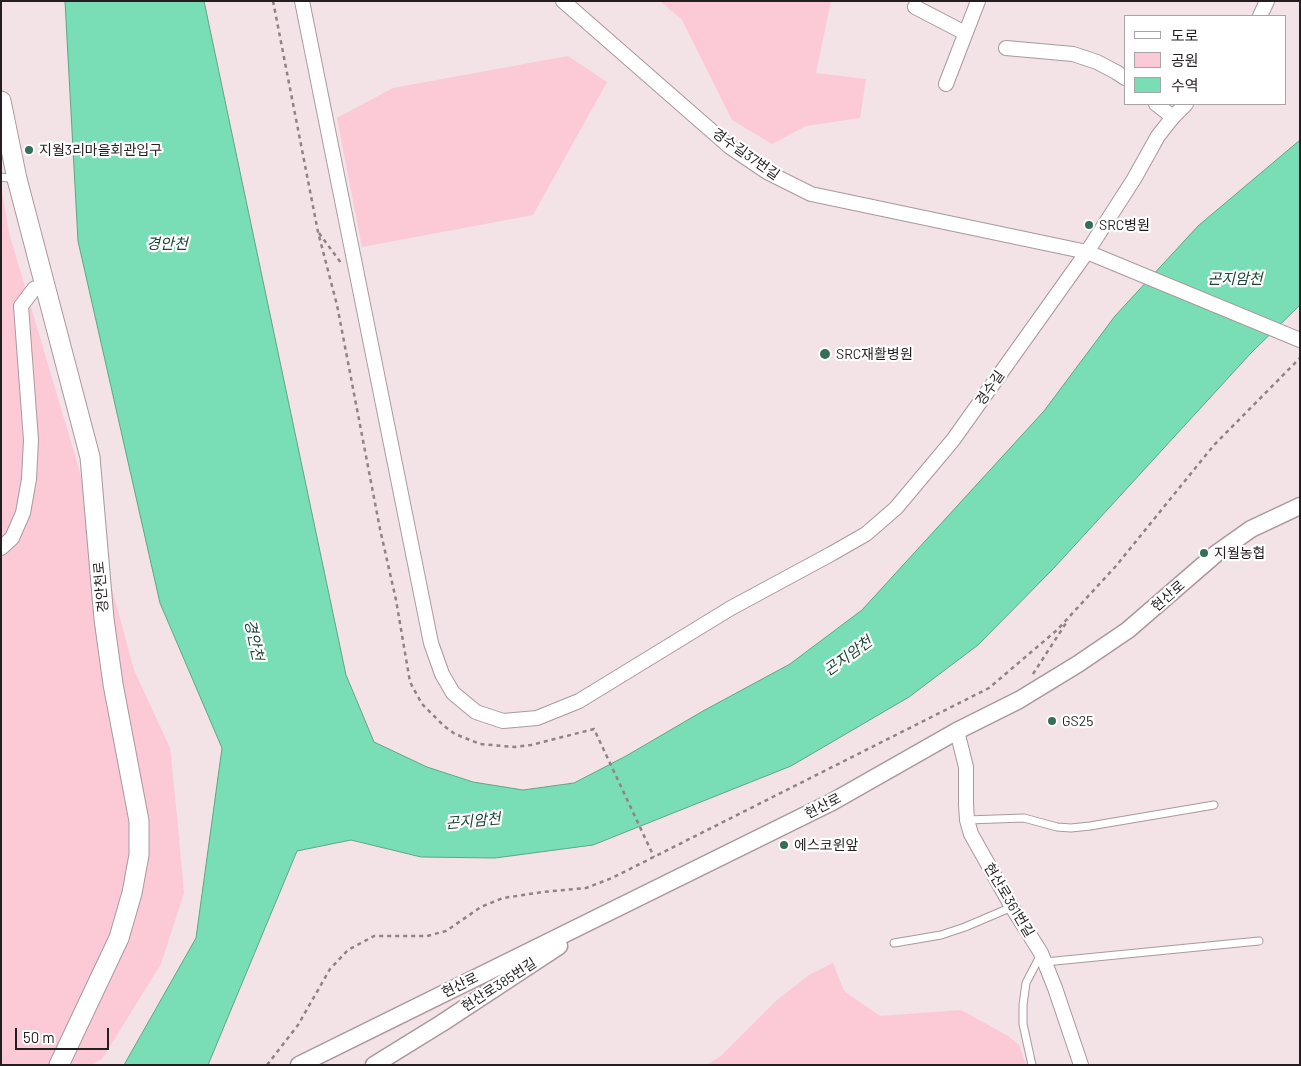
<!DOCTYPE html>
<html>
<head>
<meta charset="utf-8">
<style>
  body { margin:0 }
  #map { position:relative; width:1301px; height:1066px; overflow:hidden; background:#f3e2e6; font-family:Barlow,"Noto Sans KR",sans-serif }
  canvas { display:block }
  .frame { position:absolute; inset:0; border:2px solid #241e20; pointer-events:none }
  .legend { position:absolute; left:1124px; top:15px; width:162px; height:90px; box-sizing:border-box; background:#fff; border:1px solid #a7a5a6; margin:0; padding:6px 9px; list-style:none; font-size:15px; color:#241e20 }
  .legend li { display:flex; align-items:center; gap:10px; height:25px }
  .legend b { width:25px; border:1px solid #a7a5a6 }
  .scale { position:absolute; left:15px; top:1028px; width:94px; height:22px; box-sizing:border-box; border:2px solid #241e20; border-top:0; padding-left:6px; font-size:15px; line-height:18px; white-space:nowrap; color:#241e20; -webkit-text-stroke:4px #fff; paint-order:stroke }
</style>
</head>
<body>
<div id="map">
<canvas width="1301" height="1066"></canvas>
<div class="frame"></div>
<ul class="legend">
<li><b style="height:6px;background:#fff"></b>도로</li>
<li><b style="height:14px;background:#fcc9d6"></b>공원</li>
<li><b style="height:14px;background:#79deb5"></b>수역</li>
</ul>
<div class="scale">50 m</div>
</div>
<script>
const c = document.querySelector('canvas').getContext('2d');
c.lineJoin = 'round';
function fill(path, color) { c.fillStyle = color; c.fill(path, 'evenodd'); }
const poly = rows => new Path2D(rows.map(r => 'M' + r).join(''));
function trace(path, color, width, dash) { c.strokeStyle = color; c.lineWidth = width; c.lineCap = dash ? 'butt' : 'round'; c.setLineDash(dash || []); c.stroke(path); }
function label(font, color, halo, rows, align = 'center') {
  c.font = font + ' Barlow,"Noto Sans KR",sans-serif'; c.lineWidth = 4.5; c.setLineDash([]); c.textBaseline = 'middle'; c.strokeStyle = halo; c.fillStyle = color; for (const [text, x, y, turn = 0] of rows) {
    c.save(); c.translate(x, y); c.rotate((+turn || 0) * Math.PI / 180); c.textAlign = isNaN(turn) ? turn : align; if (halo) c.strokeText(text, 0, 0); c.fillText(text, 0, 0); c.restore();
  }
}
fill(poly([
  [660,1,831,1,816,73,866,79,860,118,806,126,772,144,732,120,682,20],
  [568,56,607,82,533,215,362,247,337,118,393,88],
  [1,186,9,233,87,496,134,670,170,748,177,816,184,893,161,964,102,1059,92,1065,1,1065],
  [833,963,844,991,880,1016,961,1010,1008,1036,1019,1045,1026,1065,706,1065,721,1056,777,1000,809,975]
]), '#fcc9d6');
const water = poly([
  [65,1,204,1,346,675,374,742,427,767,473,782,523,790,574,783,626,756,703,711,790,664,862,610,1044,411,1115,316,1198,226,1300,140,1300,305,1251,353,1053,569,978,645,909,697,791,766,593,845,495,858,421,857,351,840,297,851,208,1065,124,1065,196,938,222,748,160,603,78,241,65,1]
]);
fill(water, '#79deb5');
trace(water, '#60a488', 1);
const service = poly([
  [1,177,16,179],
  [967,820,1024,818,1057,827,1071,828,1090,826,1214,805],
  [894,943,941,935,965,927,1012,907],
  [1045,962,1259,941],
  [1032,1065,1023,1024,1023,1005,1026,983,1041,954]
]);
const minor = poly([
  [302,1,431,643,442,674,453,693,476,712,503,721,537,718,579,701,731,608,831,554,866,534,896,508,953,440,1087,252,1134,179,1158,136,1173,117,1186,104],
  [563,1,730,147,767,172,811,194,1087,252,1300,340],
  [915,7,965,33],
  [1260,16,1267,1],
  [1006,48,1073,54,1097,62,1116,72,1125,78],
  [946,84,978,1],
  [1156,104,1173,117],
  [1,548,12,538,23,513,29,479,31,440,21,306,34,289,44,284],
  [957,731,966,767,966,804,967,820,971,834,1012,907,1041,953,1055,988,1081,1065]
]);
const tertiary = poly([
  [299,1065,832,802,957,731,1019,700,1078,664,1128,630,1217,553,1251,529,1300,506],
  [374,1065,442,1023,559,946]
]);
const secondary = poly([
  [1,101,17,179,90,457,104,619,113,684,139,821,139,855,132,893,119,938,59,1065]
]);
trace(service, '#a9999d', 9);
trace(minor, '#a9999d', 16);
trace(tertiary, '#a9999d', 19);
trace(secondary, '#a9999d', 21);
trace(poly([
  [273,1,318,232,337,305,380,529,396,600,410,682,422,704,444,726,455,734,480,744,514,747,531,745,594,729,654,857],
  [319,233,341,263],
  [1033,674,1068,620],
  [267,1065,298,1025,330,969,348,950,374,936,427,936,446,931,481,907,503,898,543,892,586,888,612,878,989,688,1057,630,1116,566,1214,445,1300,358]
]), '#8f8386', 2.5, [4, 4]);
trace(service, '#fff', 7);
trace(minor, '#fff', 14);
trace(tertiary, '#fff', 16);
trace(secondary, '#fff', 19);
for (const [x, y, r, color] of [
  [29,150,5,"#356f58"],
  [1089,225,5,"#356f58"],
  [825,354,6,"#356f58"],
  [1204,553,5,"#356f58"],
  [1052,721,5,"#356f58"],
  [784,845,5,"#356f58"]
]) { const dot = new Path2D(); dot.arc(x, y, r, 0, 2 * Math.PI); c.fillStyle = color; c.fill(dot); trace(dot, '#fff', 2); }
label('14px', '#241e20', '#fff', [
  ["지월3리마을회관입구",39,150],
  ["SRC병원",1099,225],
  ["SRC재활병원",836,354],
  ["지월농협",1214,553],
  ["GS25",1062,721],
  ["에스코윈앞",794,845]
], 'left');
label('14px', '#241e20', '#fff', [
  ["경수길37번길",746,154,35],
  ["경수길",990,388,-55],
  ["경안천로",101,587,-95],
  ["현산로",1168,596,-41],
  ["현산로",823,806,-27],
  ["현산로361번길",1009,900,59],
  ["현산로",460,985,-26],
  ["현산로385번길",499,985,-33]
]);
label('italic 15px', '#1b4636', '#fff', [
  ["경안천",167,244],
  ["곤지암천",1235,279],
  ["경안천",254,640,78],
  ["곤지암천",848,656,-36],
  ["곤지암천",473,821,-5]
]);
</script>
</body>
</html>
